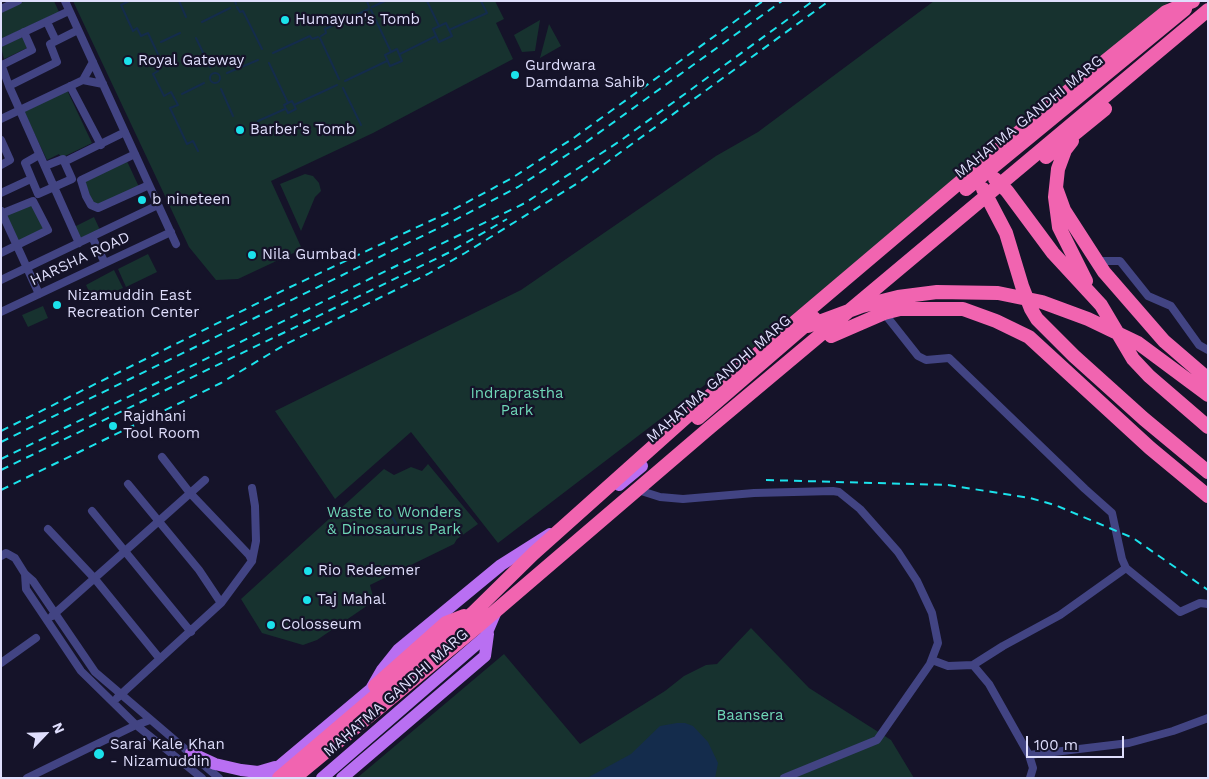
<!DOCTYPE html>
<html>
<head>
<meta charset="utf-8">
<style>
  body { margin:0 }
  #map { position:relative; width:1209px; height:779px; overflow:hidden; background:#151329; font-family:"Work Sans",sans-serif }
  canvas { display:block }
  .frame { position:absolute; inset:0; border:2px solid #dfdefc; pointer-events:none }
  .north { position:absolute; left:20px; top:709px; width:50px; height:50px; -webkit-text-stroke:4px #151329; paint-order:stroke; rotate:66deg; font-size:14px; font-weight:700; line-height:20px; text-align:center; color:#dfdefc }
  .north::after { content:''; display:block; margin:auto; width:18px; height:22px; background:#dfdefc; clip-path:polygon(50% 0,100% 100%,50% 72%,0 100%) }
  .scale { position:absolute; left:1026px; top:736px; width:98px; height:22px; box-sizing:border-box; border:2px solid #dfdefc; border-top:0; padding-left:6px; font-size:15px; line-height:18px; white-space:nowrap; color:#dfdefc; -webkit-text-stroke:4px #151329; paint-order:stroke }
</style>
</head>
<body>
<div id="map">
<canvas width="1209" height="779"></canvas>
<div class="frame"></div>
<div class="north">N</div>
<div class="scale">100 m</div>
</div>
<script>
const c = document.querySelector('canvas').getContext('2d');
c.lineJoin = 'round';
function fill(path, color) { c.fillStyle = color; c.fill(path, 'evenodd'); }
const poly = rows => new Path2D(rows.map(r => 'M' + r).join(''));
function trace(path, color, width, dash) { c.strokeStyle = color; c.lineWidth = width; c.lineCap = dash ? 'butt' : 'round'; c.setLineDash(dash || []); c.stroke(path); }
function label(font, color, halo, rows, align = 'center') {
  c.font = font + ' "Work Sans",sans-serif'; c.lineWidth = 4.5; c.setLineDash([]); c.textBaseline = 'middle'; c.strokeStyle = halo; c.fillStyle = color; for (const [text, x, y, turn = 0] of rows) {
    c.save(); c.translate(x, y); c.rotate((+turn || 0) * Math.PI / 180); c.textAlign = isNaN(turn) ? turn : align; if (halo) c.strokeText(text, 0, 0); c.fillText(text, 0, 0); c.restore();
  }
}
fill(poly([
  [25,1,54,1,59,12,1,39,1,13],
  [73,1,495,1,504,19,496,23,513,59,373,133,271,181,302,249,238,279,216,280,189,247],
  [934,1,1170,1,744,355,498,543,411,432,335,499,275,411,521,290,716,156,758,132],
  [540,20,535,51,522,52,514,35],
  [549,24,561,46,540,58],
  [24,36,29,47,4,59,1,47],
  [67,90,92,143,61,158,59,154,47,160,24,112],
  [126,159,139,187,98,205,92,204,84,179],
  [305,174,313,176,319,183,321,191,315,197,301,231,280,184],
  [32,202,46,231,19,243,6,214],
  [94,217,100,230,79,239,74,227],
  [148,254,157,272,126,287,118,269],
  [114,270,123,288,94,302,86,285],
  [43,306,48,318,28,327,22,315],
  [428,464,478,524,457,539,454,544,370,585,374,601,317,640,303,645,262,633,241,599,384,469,394,475,411,467,422,471],
  [751,628,809,688,891,740,914,778,357,778,504,654,580,744,665,691,684,676,706,665,717,664]
]), '#17322f');
fill(poly([
  [677,723,685,723,693,726,708,742,718,763,715,778,587,778,631,754,660,726]
]), '#142c4c');
trace(poly([
  [129,1,121,5,133,31,137,28,141,36,148,33,162,63,155,67,158,71,153,74,164,96,171,92,178,105,170,108,187,144,193,141,198,151],
  [179,1,186,17],
  [235,1,236,4],
  [367,1,369,7],
  [427,1,439,26],
  [237,7,240,12,243,11,262,49],
  [372,7,385,1],
  [371,10,391,52],
  [202,22,230,8],
  [446,23,452,36,439,42,433,29,446,23],
  [449,30,487,13,481,1],
  [321,36,326,33,325,29,369,9],
  [196,38,210,67],
  [320,38,339,79],
  [161,42,180,33],
  [397,49,402,61,390,66,385,55,397,49],
  [273,53,310,36,312,39,318,37],
  [400,54,436,36],
  [269,63,288,103],
  '210 78a5 5 0 1 1 10 0a5 5 0 1 1-10 0Z',
  [227,73,258,60],
  [345,81,387,61],
  [343,88,361,125],
  [221,89,233,116],
  [182,94,204,83],
  [292,101,296,109,288,113,284,105,292,101],
  [294,105,337,85],
  [258,121,285,109],
  [387,509,399,528]
]), '#142c4c', 2);
trace(poly([
  [65,1,176,244],
  [1,9,18,1],
  [47,22,56,41],
  [1,43,69,11],
  [1,64,9,86,79,243],
  [2,65,32,50,24,32],
  [83,80,103,84],
  [9,86,57,62,50,44,78,30],
  [70,86,101,145],
  [1,119,83,80,93,62],
  [1,140,10,160,1,165],
  [135,154,81,180,86,196,91,205,98,208,149,185],
  [39,155,25,163,38,194,72,179,63,159,45,166],
  [64,162,125,132],
  [1,193,31,179],
  [1,211,39,294],
  [1,214,33,201,48,230,1,253],
  [92,237,105,263],
  [1096,261,1120,261,1148,296,1171,306,1199,345,1208,350],
  [1,280,158,205],
  [1,312,171,232],
  [884,313,918,356,926,360,949,358,1085,489,1112,513,1122,559,1126,568,1180,612,1200,603,1208,604],
  [162,457,190,493,249,555,252,561],
  [128,484,199,570,221,603],
  [638,490,660,497,683,499,754,493,833,491,839,492,860,509,898,552,917,581,932,613,938,643,930,664,877,740,784,778],
  [92,511,191,632],
  [48,529,95,579,160,659],
  [1,556,6,553,15,558,25,574,33,581,95,672,219,778],
  [25,574,26,589,81,671,136,725,202,778],
  [52,616,205,480],
  [932,660,948,666,973,665,1003,646,1060,615,1126,568],
  [1,663,36,638],
  [973,665,989,684,1029,755,1033,768,1030,778],
  [117,698,221,603,252,561,256,541,255,506,252,488],
  [1029,755,1129,743,1173,731,1208,718],
  [27,778,136,725,150,720]
]), '#424483', 8);
trace(poly([
  [619,485,642,466],
  [191,753,215,764,241,770,258,772,275,767],
  [265,778,371,689,382,670,398,650,501,565,550,534],
  [322,778,485,637,497,609],
  [342,778,485,656,488,634]
]), '#b96ff2', 12);
trace(poly([
  [1072,141,1065,150,1058,169,1055,197,1059,227,1086,281],
  [1046,157,1105,109],
  [995,179,1007,191,1053,253,1101,305,1133,359,1149,376,1208,427],
  [1056,188,1064,210,1104,272,1164,341,1208,379],
  [966,189,1185,9],
  [983,189,1006,233,1022,286,1031,309,1037,319,1074,356,1144,419,1208,472],
  [808,326,862,306,898,297,937,292,998,293,1042,302,1088,319,1138,343,1208,395],
  [831,336,884,313,900,309,963,309,996,321,1029,337,1150,448,1208,496],
  [698,418,814,318],
  [375,686,446,623,464,616],
  [279,778,474,612,533,554,750,360,1051,105,1166,12,1193,1],
  [294,778,478,626,708,429,1208,10]
]), '#f164b0', 14);
trace(poly([
  [1,431,284,290,447,213,512,178,575,137,763,1],
  [1,442,451,222,518,187,582,145,782,1],
  [1,459,525,203,620,141,813,1],
  [1,470,450,252,507,219],
  [766,480,948,485,1030,498,1055,505,1133,538,1208,590],
  [1,490,221,383,286,344,428,274,465,253,581,181,829,1]
]), '#1be2eb', 2, [8, 6]);
for (const [x, y, r, color] of [
  [285,20,5,"#1be2eb"],
  [128,61,5,"#1be2eb"],
  [515,75,5,"#1be2eb"],
  [240,130,5,"#1be2eb"],
  [142,200,5,"#1be2eb"],
  [252,255,5,"#1be2eb"],
  [57,305,5,"#1be2eb"],
  [113,426,5,"#1be2eb"],
  [308,571,5,"#1be2eb"],
  [307,600,5,"#1be2eb"],
  [271,625,5,"#1be2eb"],
  [99,754,6,"#1be2eb"]
]) { const dot = new Path2D(); dot.arc(x, y, r, 0, 2 * Math.PI); c.fillStyle = color; c.fill(dot); trace(dot, '#151329', 2); }
label('15px', '#dfdefc', '#151329', [
  ["Humayun's Tomb",295,20],
  ["Royal Gateway",138,61],
  ["Gurdwara",525,66],
  ["Damdama Sahib",525,83],
  ["Barber's Tomb",250,130],
  ["b nineteen",152,200],
  ["Nila Gumbad",262,255],
  ["Nizamuddin East",67,296],
  ["Recreation Center",67,313],
  ["Rajdhani",123,417],
  ["Tool Room",123,434],
  ["Rio Redeemer",318,571],
  ["Taj Mahal",317,600],
  ["Colosseum",281,625],
  ["Sarai Kale Khan",110,745],
  ["- Nizamuddin",110,762]
], 'left');
label('15px', '#dfdefc', '#151329', [
  ["MAHATMA GANDHI MARG",1029,117,-39],
  ["HARSHA ROAD",80,259,-25],
  ["MAHATMA GANDHI MARG",719,379,-41],
  ["MAHATMA GANDHI MARG",396,693,-41]
]);
label('15px', '#6fd7b7', '#151329', [
  ["Indraprastha",517,394],
  ["Park",517,411],
  ["Waste to Wonders",394,513],
  ["& Dinosaurus Park",394,530],
  ["Baansera",750,716]
]);
</script>
</body>
</html>
